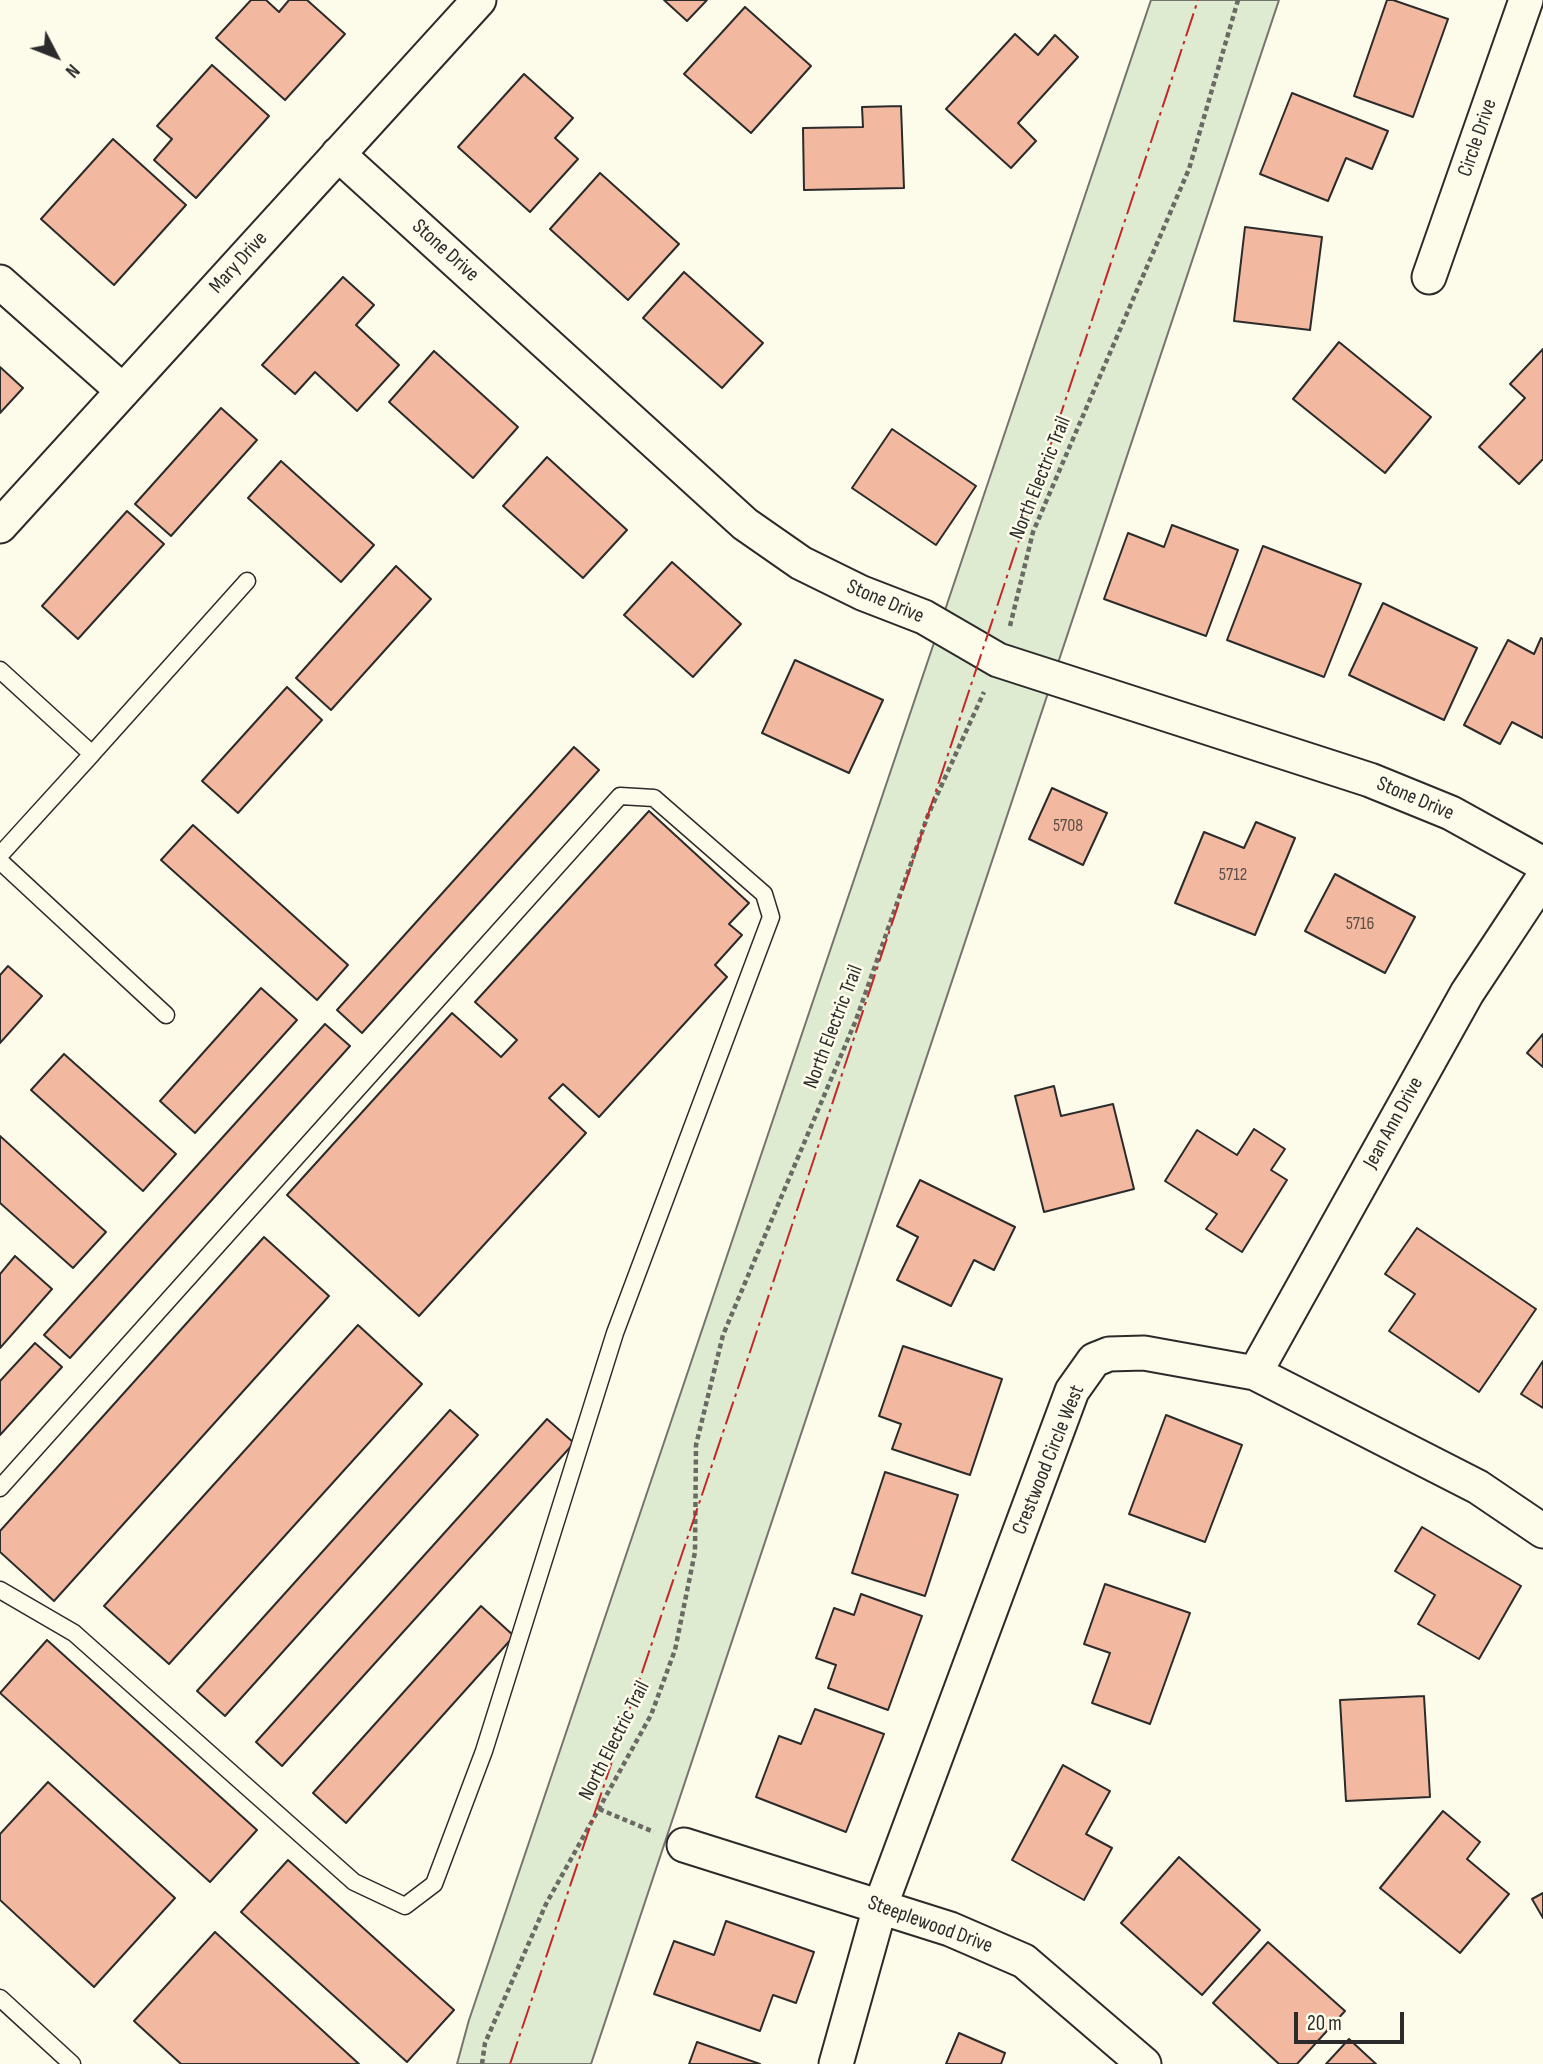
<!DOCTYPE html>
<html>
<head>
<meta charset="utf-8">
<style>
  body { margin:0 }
  #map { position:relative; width:1543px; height:2064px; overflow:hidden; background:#fdfbea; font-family:"Sofia Sans Condensed",sans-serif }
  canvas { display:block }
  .north { position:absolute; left:21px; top:21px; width:70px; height:70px; -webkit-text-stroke:5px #fdfbea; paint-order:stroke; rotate:132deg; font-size:19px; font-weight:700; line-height:28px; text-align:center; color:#2b2b2b }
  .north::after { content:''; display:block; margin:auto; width:24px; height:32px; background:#2b2b2b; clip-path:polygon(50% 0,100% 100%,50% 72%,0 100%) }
  .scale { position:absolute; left:1294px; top:2012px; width:110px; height:32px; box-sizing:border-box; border:4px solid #2b2b2b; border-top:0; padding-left:9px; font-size:21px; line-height:24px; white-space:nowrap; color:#2b2b2b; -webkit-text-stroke:5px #fdfbea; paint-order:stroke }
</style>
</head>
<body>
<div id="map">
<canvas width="1543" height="2064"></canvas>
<div class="north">N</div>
<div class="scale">20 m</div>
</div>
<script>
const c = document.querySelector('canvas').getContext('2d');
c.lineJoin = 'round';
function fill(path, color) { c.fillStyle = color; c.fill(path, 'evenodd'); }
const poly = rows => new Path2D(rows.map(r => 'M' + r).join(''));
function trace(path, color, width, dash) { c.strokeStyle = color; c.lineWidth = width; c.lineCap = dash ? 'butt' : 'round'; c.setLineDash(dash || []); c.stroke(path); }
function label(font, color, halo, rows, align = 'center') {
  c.font = font + ' "Sofia Sans Condensed",sans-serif'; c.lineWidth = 5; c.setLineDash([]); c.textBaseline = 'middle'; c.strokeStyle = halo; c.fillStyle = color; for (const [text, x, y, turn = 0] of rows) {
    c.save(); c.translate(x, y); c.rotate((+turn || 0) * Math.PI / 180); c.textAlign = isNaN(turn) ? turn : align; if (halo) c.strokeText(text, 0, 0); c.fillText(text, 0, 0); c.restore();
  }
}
const green = poly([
  [1151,0,1279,0,591,2064,457,2064,469,2020,1151,0]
]);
fill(green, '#deebd1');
trace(green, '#74746e', 2);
const building = poly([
  [251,0,266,0,279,12,289,0,307,0,345,34,285,100,216,38,251,0],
  [664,0,707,0,687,21,664,0],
  [1387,0,1393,0,1448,19,1413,117,1354,96,1387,0],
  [745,7,811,66,751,133,684,74,745,7],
  [1015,34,1038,55,1055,35,1078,57,1018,123,1036,141,1011,168,946,109,1015,34],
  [212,65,269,116,196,198,154,160,172,139,157,126,212,65],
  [524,74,573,118,555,138,578,159,530,212,458,147,524,74],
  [1292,93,1388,131,1372,169,1346,158,1328,201,1260,174,1292,93],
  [901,106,904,188,804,190,803,128,863,127,862,107,901,106],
  [113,139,186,205,114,285,41,219,113,139],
  [600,173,679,244,628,300,550,229,600,173],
  [1245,227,1322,237,1310,330,1234,321,1245,227],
  [684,272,763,343,722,388,643,318,684,272],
  [343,277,374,305,356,325,399,365,357,411,315,372,295,394,262,365,343,277],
  [1339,342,1431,417,1385,473,1293,399,1339,342],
  [1543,349,1543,459,1519,484,1479,447,1525,398,1510,384,1543,349],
  [434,351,518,427,473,478,389,402,434,351],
  [0,367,23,388,0,413,0,367],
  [221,408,257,440,171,536,135,504,221,408],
  [892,429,976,486,936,545,852,488,892,429],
  [547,457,627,530,583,578,503,506,547,457],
  [281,461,374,545,341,582,248,498,281,461],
  [127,511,164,544,78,639,42,606,127,511],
  [1172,525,1238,550,1206,636,1104,599,1128,533,1164,547,1172,525],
  [1263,546,1361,584,1324,677,1227,640,1263,546],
  [672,562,741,624,693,677,624,615,672,562],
  [396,566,431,599,331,710,296,678,396,566],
  [1383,603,1477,648,1444,720,1349,675,1383,603],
  [1541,638,1543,639,1543,738,1512,722,1500,744,1464,725,1508,640,1534,654,1541,638],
  [795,660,883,700,849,773,762,733,795,660],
  [287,687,322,720,238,813,202,781,287,687],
  [574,747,599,770,362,1033,337,1010,574,747],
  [1052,788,1107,813,1083,865,1029,839,1052,788],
  [649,811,749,903,729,924,742,935,715,965,727,977,599,1117,563,1084,549,1098,586,1133,419,1316,287,1195,452,1013,501,1057,517,1040,475,1002,649,811],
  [1256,822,1295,838,1255,935,1175,903,1204,832,1244,848,1256,822],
  [193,825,348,965,317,1000,161,860,193,825],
  [1335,874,1415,917,1385,973,1305,931,1335,874],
  [8,966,42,996,0,1043,0,975,8,966],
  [261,988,297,1020,195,1133,160,1101,261,988],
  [325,1024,350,1046,70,1358,44,1335,325,1024],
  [1543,1034,1543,1067,1527,1053,1543,1034],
  [64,1054,176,1154,143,1191,31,1090,64,1054],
  [1054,1086,1061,1116,1113,1104,1134,1189,1044,1212,1015,1096,1054,1086],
  [1254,1129,1285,1149,1271,1170,1287,1180,1242,1252,1206,1229,1217,1214,1165,1181,1197,1130,1237,1155,1254,1129],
  [0,1136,106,1232,73,1268,0,1203,0,1136],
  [920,1180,1015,1227,994,1270,974,1260,951,1306,897,1280,918,1237,897,1226,920,1180],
  [1417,1228,1536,1309,1479,1392,1389,1331,1415,1294,1385,1274,1417,1228],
  [264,1237,329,1296,54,1601,0,1552,0,1531,264,1237],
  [15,1256,52,1289,0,1348,0,1274,15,1256],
  [358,1325,422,1384,169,1664,104,1606,358,1325],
  [35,1343,62,1367,0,1435,0,1381,35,1343],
  [903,1346,1002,1379,970,1475,892,1449,901,1424,879,1416,903,1346],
  [1543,1361,1543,1408,1521,1394,1543,1361],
  [450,1410,478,1435,225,1716,197,1691,450,1410],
  [1166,1415,1242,1445,1205,1542,1129,1514,1166,1415],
  [547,1419,574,1443,282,1766,256,1742,547,1419],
  [885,1472,958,1495,925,1596,852,1573,885,1472],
  [1422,1527,1521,1586,1479,1659,1418,1624,1435,1595,1395,1571,1422,1527],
  [1105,1584,1190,1613,1150,1724,1092,1703,1110,1653,1084,1644,1105,1584],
  [861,1594,922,1616,888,1710,828,1688,836,1665,816,1658,834,1608,854,1615,861,1594],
  [481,1606,514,1636,346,1823,313,1793,481,1606],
  [47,1640,257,1830,210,1882,0,1693,47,1640],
  [1424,1696,1430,1797,1346,1801,1340,1700,1424,1696],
  [815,1709,884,1734,846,1832,756,1797,779,1736,801,1744,815,1709],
  [1063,1765,1110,1791,1086,1834,1112,1848,1084,1900,1012,1860,1063,1765],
  [48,1782,175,1898,94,1987,0,1900,0,1834,48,1782],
  [1443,1811,1480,1842,1467,1859,1509,1894,1460,1953,1380,1888,1443,1811],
  [1179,1857,1260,1930,1202,1995,1121,1923,1179,1857],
  [288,1860,454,2010,407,2062,241,1912,288,1860],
  [1543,1893,1543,1918,1532,1899,1543,1893],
  [726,1921,814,1952,796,2003,773,1995,760,2031,654,1994,674,1941,714,1955,726,1921],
  [215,1932,359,2064,181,2064,134,2021,215,1932],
  [1268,1942,1345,2011,1297,2064,1279,2064,1213,2003,1268,1942],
  [959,2033,1005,2053,1001,2064,946,2064,959,2033],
  [1349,2039,1376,2064,1326,2064,1349,2039],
  [697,2042,760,2064,689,2064,697,2042]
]);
fill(building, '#f2b8a0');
trace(building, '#2b2b2b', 2);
const service = poly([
  [0,670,92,754,0,855],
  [92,754,247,581],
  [0,861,166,1015],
  [0,1488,620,796,654,798,764,894,771,917,615,1333,484,1751,434,1884,405,1906,354,1882,74,1633,0,1590],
  [0,1998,72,2064]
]);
const minor = poly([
  [338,154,745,524,801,563,862,593,924,617,998,660,1370,780,1451,813,1543,864],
  [1429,277,1526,0],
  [0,282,123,391],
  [0,526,479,0],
  [1255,1373,1467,993,1543,878],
  [684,1845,950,1929,1024,1961,1144,2064],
  [836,2064,880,1907,1072,1391,1094,1360,1109,1354,1144,1353,1255,1373,1478,1487,1543,1531]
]);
trace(service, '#2b2b2b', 19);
trace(minor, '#2b2b2b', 37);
trace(poly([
  [1010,626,1033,532,1189,169,1238,0],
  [599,1809,654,1832],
  [482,2064,485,2043,546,1904,651,1715,675,1650,695,1552,696,1445,723,1335,856,1020,928,815,984,692]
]), '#6a6964', 4.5, [5, 3.5]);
trace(service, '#fdfbea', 16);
trace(minor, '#fdfbea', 33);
trace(poly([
  [510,2064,740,1382,1198,0]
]), '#c62828', 2, [24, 5, 3.5, 5]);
label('18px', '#5d4e48', null, [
  ["5708",1068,826],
  ["5712",1233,875],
  ["5716",1360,924]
]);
label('21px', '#2b2b2b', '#fdfbea', [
  ["Circle Drive",1478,138,-71],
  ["Stone Drive",445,251,42],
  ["Mary Drive",239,263,-48],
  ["North Electric Trail",1041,478,-68],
  ["Stone Drive",885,602,23],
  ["Stone Drive",1415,799,23],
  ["North Electric Trail",834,1027,-69],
  ["Jean Ann Drive",1394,1123,-61],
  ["Crestwood Circle West",1049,1460,-68],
  ["North Electric Trail",615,1741,-63],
  ["Steeplewood Drive",930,1925,20]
]);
</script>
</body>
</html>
